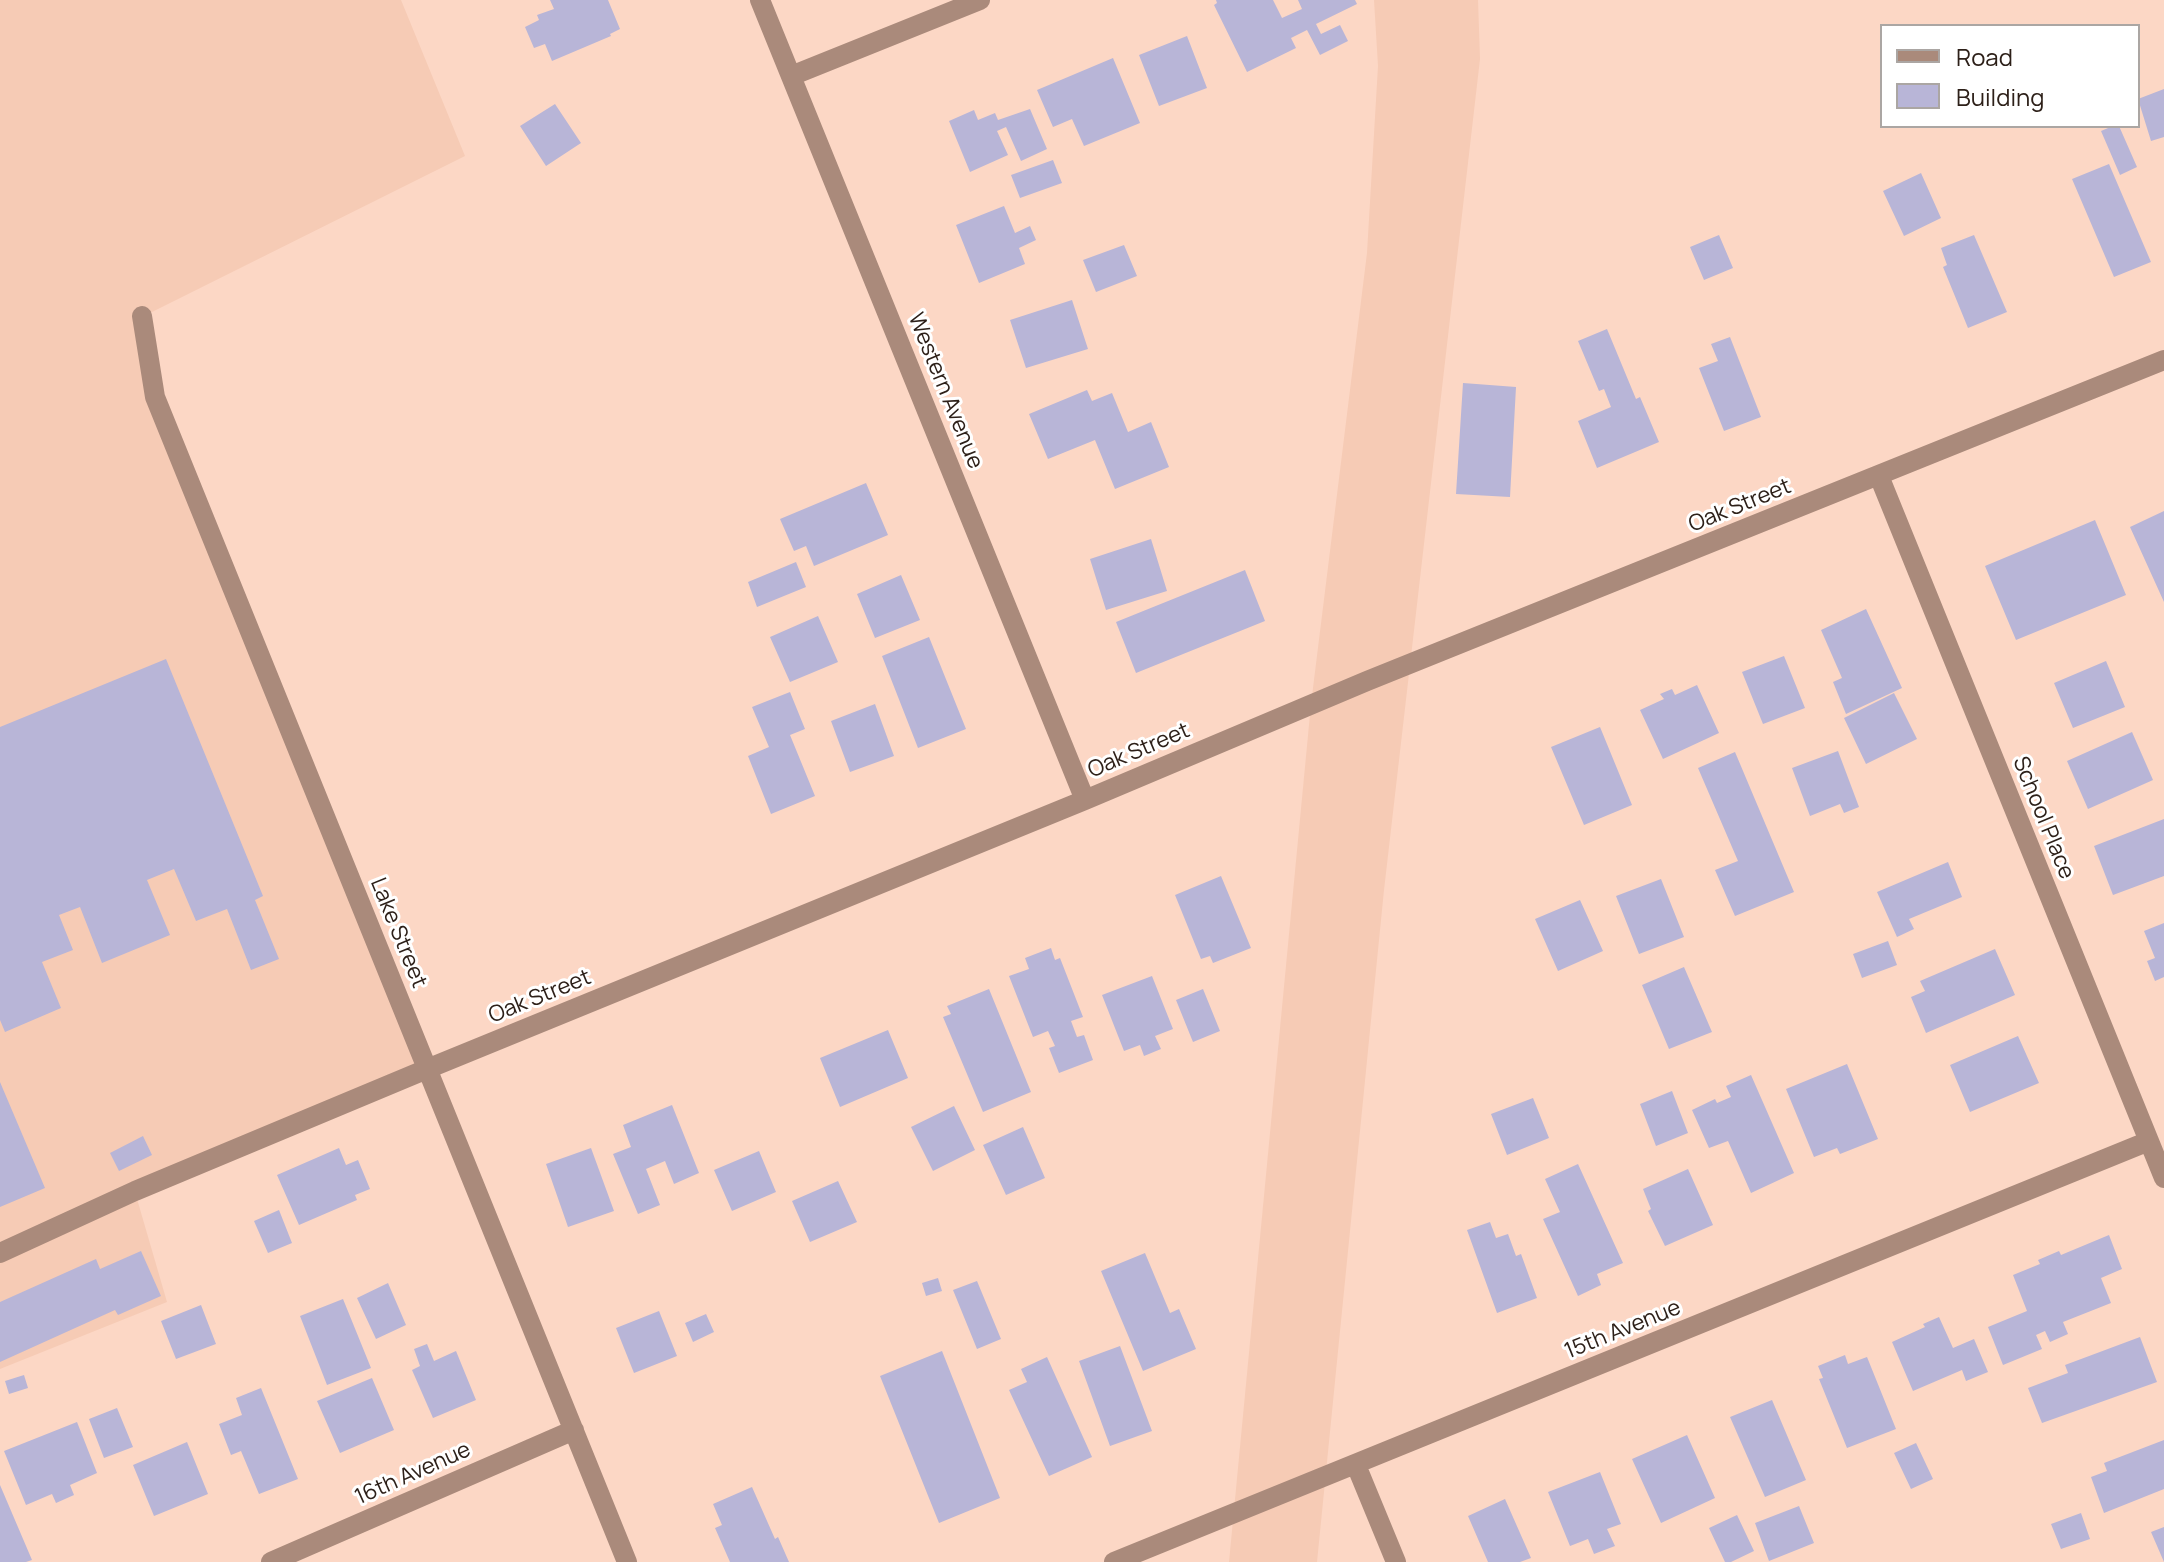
<!DOCTYPE html>
<html>
<head>
<meta charset="utf-8">
<style>
  body { margin:0 }
  #map { position:relative; width:2164px; height:1562px; overflow:hidden; background:#fcd7c5; font-family:Manrope,sans-serif }
  canvas { display:block }
  .legend { position:absolute; left:1880px; top:24px; width:260px; height:104px; box-sizing:border-box; background:#fff; border:2px solid #aba6a3; margin:0; padding:10px 14px; list-style:none; font-size:24px; color:#2d2019 }
  .legend li { display:flex; align-items:center; gap:16px; height:40px }
  .legend b { width:40px; border:2px solid #aba6a3 }
</style>
</head>
<body>
<div id="map">
<canvas width="2164" height="1562"></canvas>
<ul class="legend">
<li><b style="height:10px;background:#aa8a7b"></b>Road</li>
<li><b style="height:22px;background:#b8b5d7"></b>Building</li>
</ul>
</div>
<script>
const c = document.querySelector('canvas').getContext('2d');
c.lineJoin = 'round';
function fill(path, color) { c.fillStyle = color; c.fill(path, 'evenodd'); }
const poly = rows => new Path2D(rows.map(r => 'M' + r).join(''));
function trace(path, color, width, dash) { c.strokeStyle = color; c.lineWidth = width; c.lineCap = dash ? 'butt' : 'round'; c.setLineDash(dash || []); c.stroke(path); }
function label(font, color, halo, rows, align = 'center') {
  c.font = font + ' Manrope,sans-serif'; c.lineWidth = 6; c.setLineDash([]); c.textBaseline = 'middle'; c.strokeStyle = halo; c.fillStyle = color; for (const [text, x, y, turn = 0] of rows) {
    c.save(); c.translate(x, y); c.rotate((+turn || 0) * Math.PI / 180); c.textAlign = isNaN(turn) ? turn : align; if (halo) c.strokeText(text, 0, 0); c.fillText(text, 0, 0); c.restore();
  }
}
fill(poly([
  [0,0,401,0,465,156,142,317,155,397,427,1069,135,1192,167,1302,0,1369],
  [1374,0,1478,0,1480,59,1384,890,1317,1562,1229,1562,1311,704,1367,253,1378,66]
]), '#f6cbb5');
fill(poly([
  [550,0,608,0,620,29,610,34,611,36,552,61,545,44,534,48,525,27,539,20,537,15,554,9],
  [1216,0,1273,0,1282,18,1302,9,1298,0,1355,0,1357,4,1316,24,1321,34,1340,25,1348,41,1320,55,1307,30,1291,38,1296,48,1247,72,1214,5,1217,3],
  [1187,36,1207,88,1159,106,1139,55],
  [1113,58,1140,123,1084,146,1072,119,1053,127,1037,90],
  [2164,89,2164,137,2151,141,2138,99],
  [555,104,581,143,546,166,520,126],
  [1030,109,1047,149,1021,161,1006,127,997,131,1008,155,970,172,949,121,974,110,978,120,995,113,998,120],
  [2113,126,2119,126,2137,167,2120,175,2101,131],
  [1053,160,1062,183,1020,198,1011,175],
  [2109,164,2151,262,2114,277,2072,179],
  [1921,173,1941,218,1904,236,1883,191],
  [1004,206,1015,233,1030,226,1036,240,1019,248,1025,264,979,283,956,225],
  [1719,235,1733,268,1704,280,1690,247],
  [1974,235,2007,312,1968,328,1943,267,1947,265,1941,248],
  [1124,245,1137,276,1096,292,1083,260],
  [1072,300,1088,349,1026,368,1010,320],
  [1607,329,1636,399,1640,397,1659,442,1597,468,1578,421,1611,407,1604,389,1599,391,1578,341],
  [1730,337,1761,417,1724,431,1699,368,1718,361,1711,344],
  [1463,383,1516,387,1510,497,1456,494],
  [1087,390,1092,401,1112,393,1128,432,1151,422,1169,467,1115,489,1095,440,1048,459,1029,414],
  [866,483,888,535,814,566,806,546,794,551,780,519],
  [2164,511,2164,602,2130,527],
  [2095,520,2126,595,2016,640,1985,566],
  [1151,539,1167,591,1106,610,1090,559],
  [796,562,806,587,757,607,748,582],
  [1245,570,1265,621,1136,673,1116,622],
  [901,575,920,620,875,638,857,594],
  [1866,609,1902,688,1846,714,1833,682,1842,678,1821,630],
  [818,616,838,662,790,682,770,637],
  [929,637,966,729,918,748,882,656],
  [1784,656,1805,708,1763,724,1742,672],
  [166,659,263,896,255,900,279,959,251,970,227,909,196,921,174,869,147,880,170,935,102,963,80,907,59,915,73,950,42,962,61,1008,5,1032,0,1020,0,727],
  [2106,661,2125,707,2073,728,2054,683],
  [1697,685,1719,733,1663,759,1640,710,1664,699,1660,694,1672,689,1675,695],
  [790,692,805,729,790,735,815,796,771,814,748,756,769,747,752,707],
  [1894,693,1917,739,1866,764,1844,718],
  [875,704,894,756,850,772,831,721],
  [1600,727,1632,805,1584,825,1551,747],
  [2132,732,2153,780,2088,809,2067,761],
  [1838,751,1859,807,1844,813,1840,804,1810,816,1792,768],
  [1735,752,1794,892,1735,916,1715,870,1738,861,1698,768],
  [2164,819,2164,876,2113,895,2094,846],
  [1948,862,1962,897,1909,919,1914,929,1897,937,1877,892],
  [1221,876,1251,948,1213,963,1210,956,1201,959,1175,895],
  [1661,879,1684,937,1639,954,1616,896],
  [1580,900,1603,951,1558,971,1535,919],
  [2164,923,2164,977,2155,981,2147,961,2155,958,2144,931],
  [1888,941,1897,965,1862,978,1853,954],
  [1051,948,1055,960,1060,958,1083,1017,1071,1021,1077,1037,1084,1035,1093,1060,1059,1073,1049,1048,1055,1046,1048,1031,1033,1037,1009,976,1029,969,1025,958],
  [1995,949,2015,995,1926,1033,1911,997,1925,991,1920,981],
  [1684,967,1712,1032,1669,1049,1642,985],
  [1152,976,1173,1029,1155,1036,1161,1049,1144,1056,1140,1045,1124,1051,1102,995],
  [989,989,1031,1092,983,1112,943,1017,951,1014,947,1006],
  [1203,989,1220,1031,1193,1042,1176,1000],
  [888,1030,908,1078,840,1107,820,1058],
  [2018,1036,2039,1083,1970,1112,1950,1065],
  [1847,1064,1878,1139,1840,1154,1837,1148,1814,1157,1786,1089],
  [1751,1075,1794,1173,1751,1193,1728,1141,1709,1148,1692,1110,1715,1099,1717,1103,1731,1097,1726,1086],
  [0,1082,45,1188,0,1207],
  [1672,1091,1688,1133,1656,1146,1640,1104],
  [1533,1098,1549,1138,1507,1155,1491,1114],
  [672,1105,699,1173,674,1184,665,1161,646,1169,660,1205,638,1214,613,1154,631,1147,623,1125],
  [954,1106,975,1150,933,1171,911,1127],
  [1023,1127,1045,1178,1006,1195,983,1145],
  [143,1136,152,1155,119,1171,110,1153],
  [339,1148,346,1165,358,1160,370,1189,355,1195,357,1200,299,1225,277,1175],
  [591,1148,614,1211,568,1227,546,1164],
  [759,1151,776,1192,732,1211,714,1170],
  [1578,1164,1623,1263,1597,1274,1601,1285,1578,1296,1543,1219,1560,1212,1545,1179],
  [1688,1169,1713,1225,1665,1246,1648,1211,1651,1209,1643,1189],
  [838,1181,857,1222,810,1242,792,1201],
  [279,1210,292,1243,268,1253,254,1221],
  [1490,1222,1496,1238,1508,1234,1516,1256,1521,1254,1537,1298,1497,1313,1467,1230],
  [2109,1235,2122,1269,2101,1278,2111,1303,2063,1322,2068,1334,2050,1342,2045,1331,2036,1335,2042,1349,2003,1365,1988,1327,2027,1311,2013,1275,2040,1264,2038,1260,2059,1251,2061,1255],
  [141,1251,161,1296,118,1315,115,1310,0,1362,0,1302,96,1259,100,1269],
  [1145,1253,1170,1313,1179,1309,1196,1349,1143,1371,1101,1271],
  [938,1278,942,1291,926,1296,922,1283],
  [977,1281,1001,1339,977,1349,953,1290],
  [388,1283,406,1325,376,1339,357,1298],
  [343,1299,371,1368,327,1385,300,1316],
  [201,1305,216,1344,176,1359,161,1321],
  [659,1311,677,1356,634,1373,616,1328],
  [706,1314,714,1332,693,1342,685,1323],
  [1939,1317,1953,1348,1974,1339,1988,1372,1966,1381,1962,1370,1913,1391,1892,1342,1925,1327,1923,1324],
  [2140,1337,2157,1382,2042,1423,2028,1388,2068,1373,2065,1365],
  [427,1344,434,1361,456,1351,476,1400,433,1418,412,1370,420,1366,414,1349],
  [1120,1346,1152,1431,1110,1446,1079,1361],
  [942,1351,1000,1498,939,1523,880,1376],
  [1845,1355,1848,1364,1867,1357,1896,1429,1847,1448,1819,1379,1823,1378,1818,1366],
  [1047,1357,1092,1457,1049,1476,1009,1390,1027,1382,1021,1369],
  [24,1375,28,1388,9,1394,5,1381],
  [372,1378,394,1430,340,1453,317,1401],
  [261,1388,298,1479,259,1494,241,1451,231,1455,219,1424,242,1415,236,1398],
  [1772,1400,1806,1480,1765,1497,1730,1417],
  [117,1408,133,1447,104,1458,89,1419],
  [77,1422,97,1473,70,1485,74,1495,56,1503,52,1494,26,1505,4,1451],
  [1687,1435,1715,1498,1661,1523,1632,1459],
  [2164,1440,2164,1489,2104,1513,2091,1477,2107,1471,2104,1463],
  [187,1442,208,1494,154,1516,133,1465],
  [1916,1443,1933,1479,1911,1489,1894,1453],
  [1600,1472,1621,1524,1607,1529,1615,1546,1594,1554,1588,1539,1570,1546,1548,1492],
  [0,1485,32,1560,26,1562,0,1562],
  [752,1487,775,1539,778,1537,789,1562,730,1562,715,1528,722,1525,713,1504],
  [1505,1499,1531,1558,1520,1562,1488,1562,1468,1516],
  [1799,1506,1814,1543,1769,1561,1755,1523],
  [2081,1513,2090,1539,2061,1549,2051,1524],
  [1737,1515,1754,1551,1731,1562,1725,1562,1709,1528],
  [2164,1527,2164,1562,2151,1532]
]), '#b8b5d7');
trace(poly([
  [760,0,1085,800],
  [791,76,980,0],
  [142,316,155,397,627,1562],
  [1879,476,2164,1178],
  [0,1253,135,1191,427,1069,1085,800,1367,681,2164,360],
  [1356,1465,1396,1562],
  [271,1562,574,1430],
  [1114,1562,2149,1141]
]), '#aa8a7b', 20);
label('22px', '#2d2019', '#fff', [
  ["Western Avenue",945,391,68],
  ["Oak Street",1740,506,-22],
  ["Oak Street",1139,751,-23],
  ["School Place",2043,818,68],
  ["Lake Street",398,933,68],
  ["Oak Street",540,997,-22],
  ["15th Avenue",1623,1330,-22],
  ["16th Avenue",413,1474,-24]
]);
</script>
</body>
</html>
